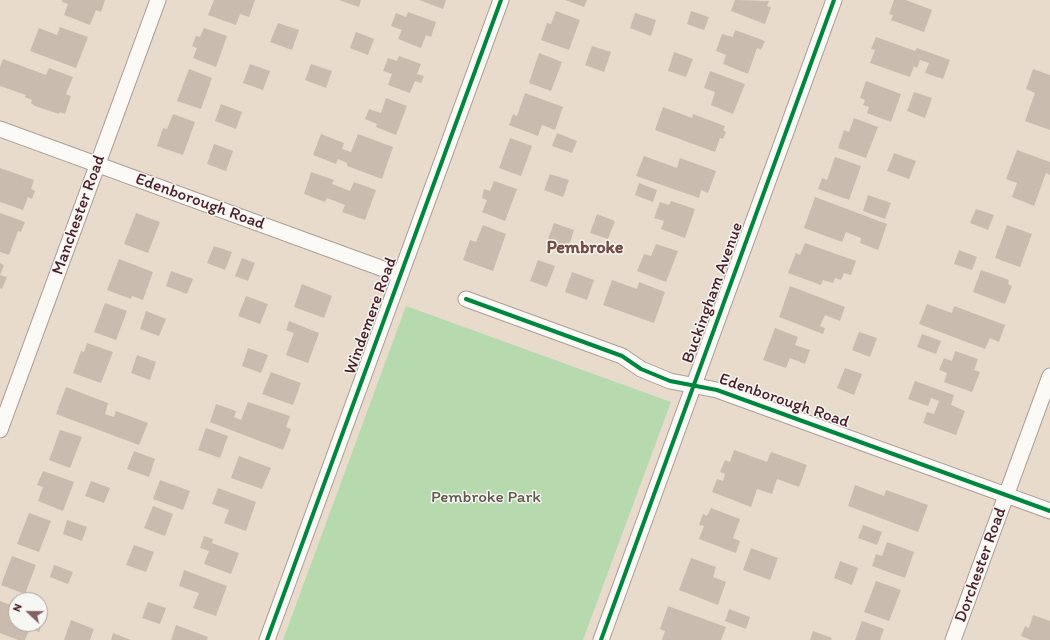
<!DOCTYPE html>
<html>
<head>
<meta charset="utf-8">
<style>
  body { margin:0 }
  #map { position:relative; width:1050px; height:640px; overflow:hidden; background:#e8dbcc; font-family:Itim,sans-serif }
  canvas { display:block }
  .north { position:absolute; left:8px; top:592px; width:40px; height:40px; box-sizing:border-box; background:#f6f6f2; border:1px solid #b1a0a2; border-radius:50%; rotate:292deg; font-size:11px; font-weight:700; line-height:16px; text-align:center; color:#4a1f2b }
  .north::after { content:''; display:block; margin:auto; width:14px; height:18px; background:#816163; clip-path:polygon(50% 0,100% 100%,50% 72%,0 100%) }
</style>
</head>
<body>
<div id="map">
<canvas width="1050" height="640"></canvas>
<div class="north">N</div>
</div>
<script>
const c = document.querySelector('canvas').getContext('2d');
c.lineJoin = 'round';
function fill(path, color) { c.fillStyle = color; c.fill(path, 'evenodd'); }
const poly = rows => new Path2D(rows.map(r => 'M' + r).join(''));
function trace(path, color, width, dash) { c.strokeStyle = color; c.lineWidth = width; c.lineCap = dash ? 'butt' : 'round'; c.setLineDash(dash || []); c.stroke(path); }
function label(font, color, halo, rows, align = 'center') {
  c.font = font + ' Itim,sans-serif'; c.lineWidth = 3; c.setLineDash([]); c.textBaseline = 'middle'; c.strokeStyle = halo; c.fillStyle = color; for (const [text, x, y, turn = 0] of rows) {
    c.save(); c.translate(x, y); c.rotate((+turn || 0) * Math.PI / 180); c.textAlign = isNaN(turn) ? turn : align; if (halo) c.strokeText(text, 0, 0); c.fillText(text, 0, 0); c.restore();
  }
}
fill(poly([
  [406,306,671,402,583,640,283,640]
]), '#b6daae');
fill(poly([
  [62,0,105,0,101,12,96,10,90,25,64,15,68,4,62,2],
  [214,0,255,0,249,17,240,14,236,25,208,15],
  [339,0,361,0,359,7],
  [419,0,446,0,443,9],
  [565,0,587,0,584,7],
  [735,0,769,1,767,6,771,7,765,24,731,11],
  [894,0,906,0,932,10,924,32,891,20,893,15,889,14],
  [556,11,580,20,569,50,541,40,547,23,551,24],
  [691,11,709,17,704,30,687,24],
  [408,12,436,22,431,37,426,35,421,48,398,39,402,30,391,26,396,13,406,17],
  [635,13,656,20,651,36,630,28],
  [278,23,299,30,292,50,270,42],
  [60,27,88,37,76,68,30,51,39,28,57,35],
  [204,28,227,36,216,67,193,58,197,48,192,46,196,36,200,37],
  [735,30,765,41,761,50,757,48,748,74,723,64,726,55,716,51,722,34,733,37],
  [356,32,374,39,368,55,350,48],
  [876,37,915,51,917,48,950,60,943,79,925,73,929,63,920,60,917,68,914,66,910,77,870,63,875,50,871,49],
  [592,46,611,52,604,72,585,65],
  [674,52,693,59,686,77,668,71],
  [539,53,562,62,551,91,529,83],
  [399,56,421,64,417,74,424,76,421,83,415,81,410,93,388,85,392,74,383,71,388,58,397,61],
  [3,59,46,75,49,68,73,77,66,94,71,96,65,114,60,112,59,114,35,106,31,103,32,100,25,97,26,95,0,86,0,67],
  [250,64,270,71,263,90,243,83],
  [311,64,332,71,326,88,305,80],
  [189,69,212,78,201,109,177,101],
  [1033,69,1050,75,1050,130,1025,121,1035,93,1026,89],
  [710,71,745,84,733,114,711,105,715,92,704,88],
  [866,81,901,94,891,122,867,113,869,107,863,105,865,100,860,98],
  [914,92,932,98,925,118,907,111],
  [525,93,563,107,555,130,542,125,538,136,509,125,513,114,517,116],
  [386,98,407,106,396,135,376,127,377,124,365,119,369,109,381,113],
  [221,104,242,112,236,129,215,121],
  [663,107,692,118,693,114,725,126,723,130,726,132,723,139,720,138,715,152,655,130],
  [173,114,195,122,183,155,157,146,163,128,167,129],
  [854,118,878,127,866,158,838,148,844,130,849,132],
  [557,133,577,141,572,153,552,146],
  [321,134,344,143,342,149,351,152,358,134,393,147,382,179,347,166,347,163,338,159,336,164,313,155],
  [510,138,532,146,521,176,499,168],
  [214,144,233,151,226,171,207,164],
  [1017,150,1050,162,1050,175,1046,173,1034,206,1012,197,1017,183,1006,179],
  [894,153,916,161,909,179,887,171],
  [644,156,677,168,680,158,716,171,708,193,701,190,699,198,636,176],
  [835,157,861,166,849,200,818,189,822,178,827,180],
  [0,168,34,180,31,189,35,191,32,199,28,197,23,210,0,202],
  [311,172,334,180,332,184,350,191,354,182,376,190,365,220,342,212,345,205,327,198,325,202,304,194],
  [550,174,569,180,563,197,544,190],
  [494,181,517,189,505,221,482,212,487,200,482,198,484,189,490,191],
  [639,183,657,190,653,202,635,195],
  [868,195,891,203,885,219,863,211],
  [815,197,887,224,878,250,860,243,861,238,846,232,842,242,804,228],
  [671,201,695,209,685,238,661,229,664,221,654,218,660,202,669,205],
  [976,209,994,215,988,230,970,223],
  [0,213,25,222,21,232,18,231,9,255,0,252],
  [136,213,160,222,148,253,124,244],
  [597,214,615,221,608,239,590,233],
  [554,223,574,230,568,249,547,242],
  [483,225,506,234,493,271,463,260,470,240,476,242],
  [1007,225,1032,234,1020,267,995,258],
  [805,243,856,261,851,275,844,273,841,280,835,278,833,283,823,280,821,285,788,273,796,253,800,255],
  [656,244,678,251,666,282,637,271,644,254,651,256],
  [214,246,232,252,225,270,207,263],
  [959,250,977,257,972,270,954,264],
  [242,258,255,263,248,281,235,276],
  [119,259,153,272,143,300,132,296,131,299,107,290],
  [538,260,555,266,547,287,530,281],
  [0,263,4,265,0,275,7,277,2,289,0,288],
  [981,270,1009,280,1008,284,1012,286,1005,304,973,292],
  [171,271,193,279,187,294,166,286],
  [572,272,594,280,587,300,565,292],
  [612,280,637,289,639,282,665,292,654,323,603,305],
  [302,284,332,296,324,318,294,307],
  [790,286,845,307,840,321,825,315,820,326,825,328,823,334,779,317],
  [246,296,268,304,260,324,238,316],
  [105,303,127,311,116,340,94,332],
  [927,304,952,313,954,306,1005,325,999,342,990,338,985,349,919,324],
  [146,311,166,319,159,336,140,329],
  [289,321,319,333,308,363,286,355,294,333,286,330],
  [775,328,798,337,795,345,810,350,805,364,790,358,786,368,763,360],
  [859,332,877,338,870,357,852,350],
  [922,334,941,341,936,354,917,347],
  [87,343,113,352,101,383,73,373,81,351,84,352],
  [248,348,268,355,261,373,242,366],
  [955,351,978,359,974,370,980,372,972,392,944,382,947,373,939,370,944,358,952,361],
  [137,355,156,362,150,380,131,373],
  [845,368,862,374,854,395,837,388],
  [271,372,301,383,293,405,262,394],
  [915,381,954,395,951,405,965,411,956,435,923,423,927,412,934,414,939,401,931,398,928,406,908,399],
  [66,387,108,403,105,414,114,417,116,411,148,423,139,445,56,414],
  [248,402,290,416,286,427,291,429,283,450,210,422,216,404,236,411,234,417,241,420],
  [206,428,228,436,220,458,198,450],
  [60,430,82,437,70,468,49,460],
  [734,450,767,462,771,452,807,465,799,487,777,479,772,494,757,489,751,507,712,492,717,479,723,481,725,474,720,472,725,460,730,462],
  [134,451,155,459,149,477,127,469],
  [239,456,271,468,262,489,231,478],
  [43,471,74,482,63,511,38,501,43,487,37,485],
  [160,480,190,491,183,510,153,499],
  [91,481,110,488,104,503,85,496],
  [855,485,884,496,886,490,928,505,918,532,848,506],
  [218,488,256,502,246,531,224,523,229,510,212,504],
  [153,506,173,514,165,536,144,528],
  [711,508,740,519,733,538,740,541,736,553,699,539,704,526,699,525,703,514,707,516],
  [29,513,51,521,39,552,17,544],
  [67,520,87,527,82,541,63,534],
  [863,525,882,532,877,545,858,538],
  [204,536,213,539,212,543,239,553,231,574,204,564,209,551,200,548],
  [887,542,914,552,905,578,872,566,876,554,882,556],
  [134,545,154,552,146,572,126,565],
  [751,548,778,558,770,580,743,570],
  [12,556,36,565,25,594,1,585],
  [691,558,716,567,713,577,726,582,718,605,679,590],
  [840,561,858,568,852,585,834,578],
  [54,565,73,572,68,584,50,577],
  [184,570,227,586,216,616,193,608,199,593,179,586],
  [876,581,901,590,889,621,864,612],
  [0,601,16,607,16,624,40,624,40,616,45,618,39,632,30,629,25,640,18,640,0,633],
  [148,602,166,608,160,624,142,618],
  [668,606,726,627,721,640,662,640,665,631,660,629],
  [729,609,750,617,746,629,725,621],
  [1033,615,1050,621,1050,640,1031,640,1021,636,1025,626,1029,628],
  [71,620,94,629,90,640,64,640],
  [862,621,884,629,880,640,855,640],
  [176,625,208,637,207,640,171,640],
  [813,631,832,638,831,640,810,640],
  [113,633,131,640,111,640]
]), '#c9bcae');
const minor = poly([
  [0,129,400,275],
  [466,299,622,356,641,369,670,381,717,390,1050,511],
  [0,430,158,0],
  [267,640,501,0],
  [601,640,834,0],
  [953,640,1050,376]
]);
trace(minor, '#ab9e97', 17);
trace(minor, '#fcfaf7', 15);
trace(poly([
  [466,299,622,356,641,369,670,381,717,390,1050,511],
  [267,640,501,0],
  [601,640,834,0]
]), '#00873e', 4);
label('17px', '#4a1f2b', '#f6f6f2', [
  ["Edenborough Road",200,202,20],
  ["Manchester Road",79,215,-70],
  ["Buckingham Avenue",713,293,-70],
  ["Windemere Road",371,316,-70],
  ["Edenborough Road",784,401,19],
  ["Dorchester Road",981,565,-70]
]);
label('17px', '#5e574b', '#f6f6f2', [
  ["Pembroke Park",486,498]
]);
label('bold 18px', '#774c47', '#f6f6f2', [
  ["Pembroke",585,248]
]);
</script>
</body>
</html>
